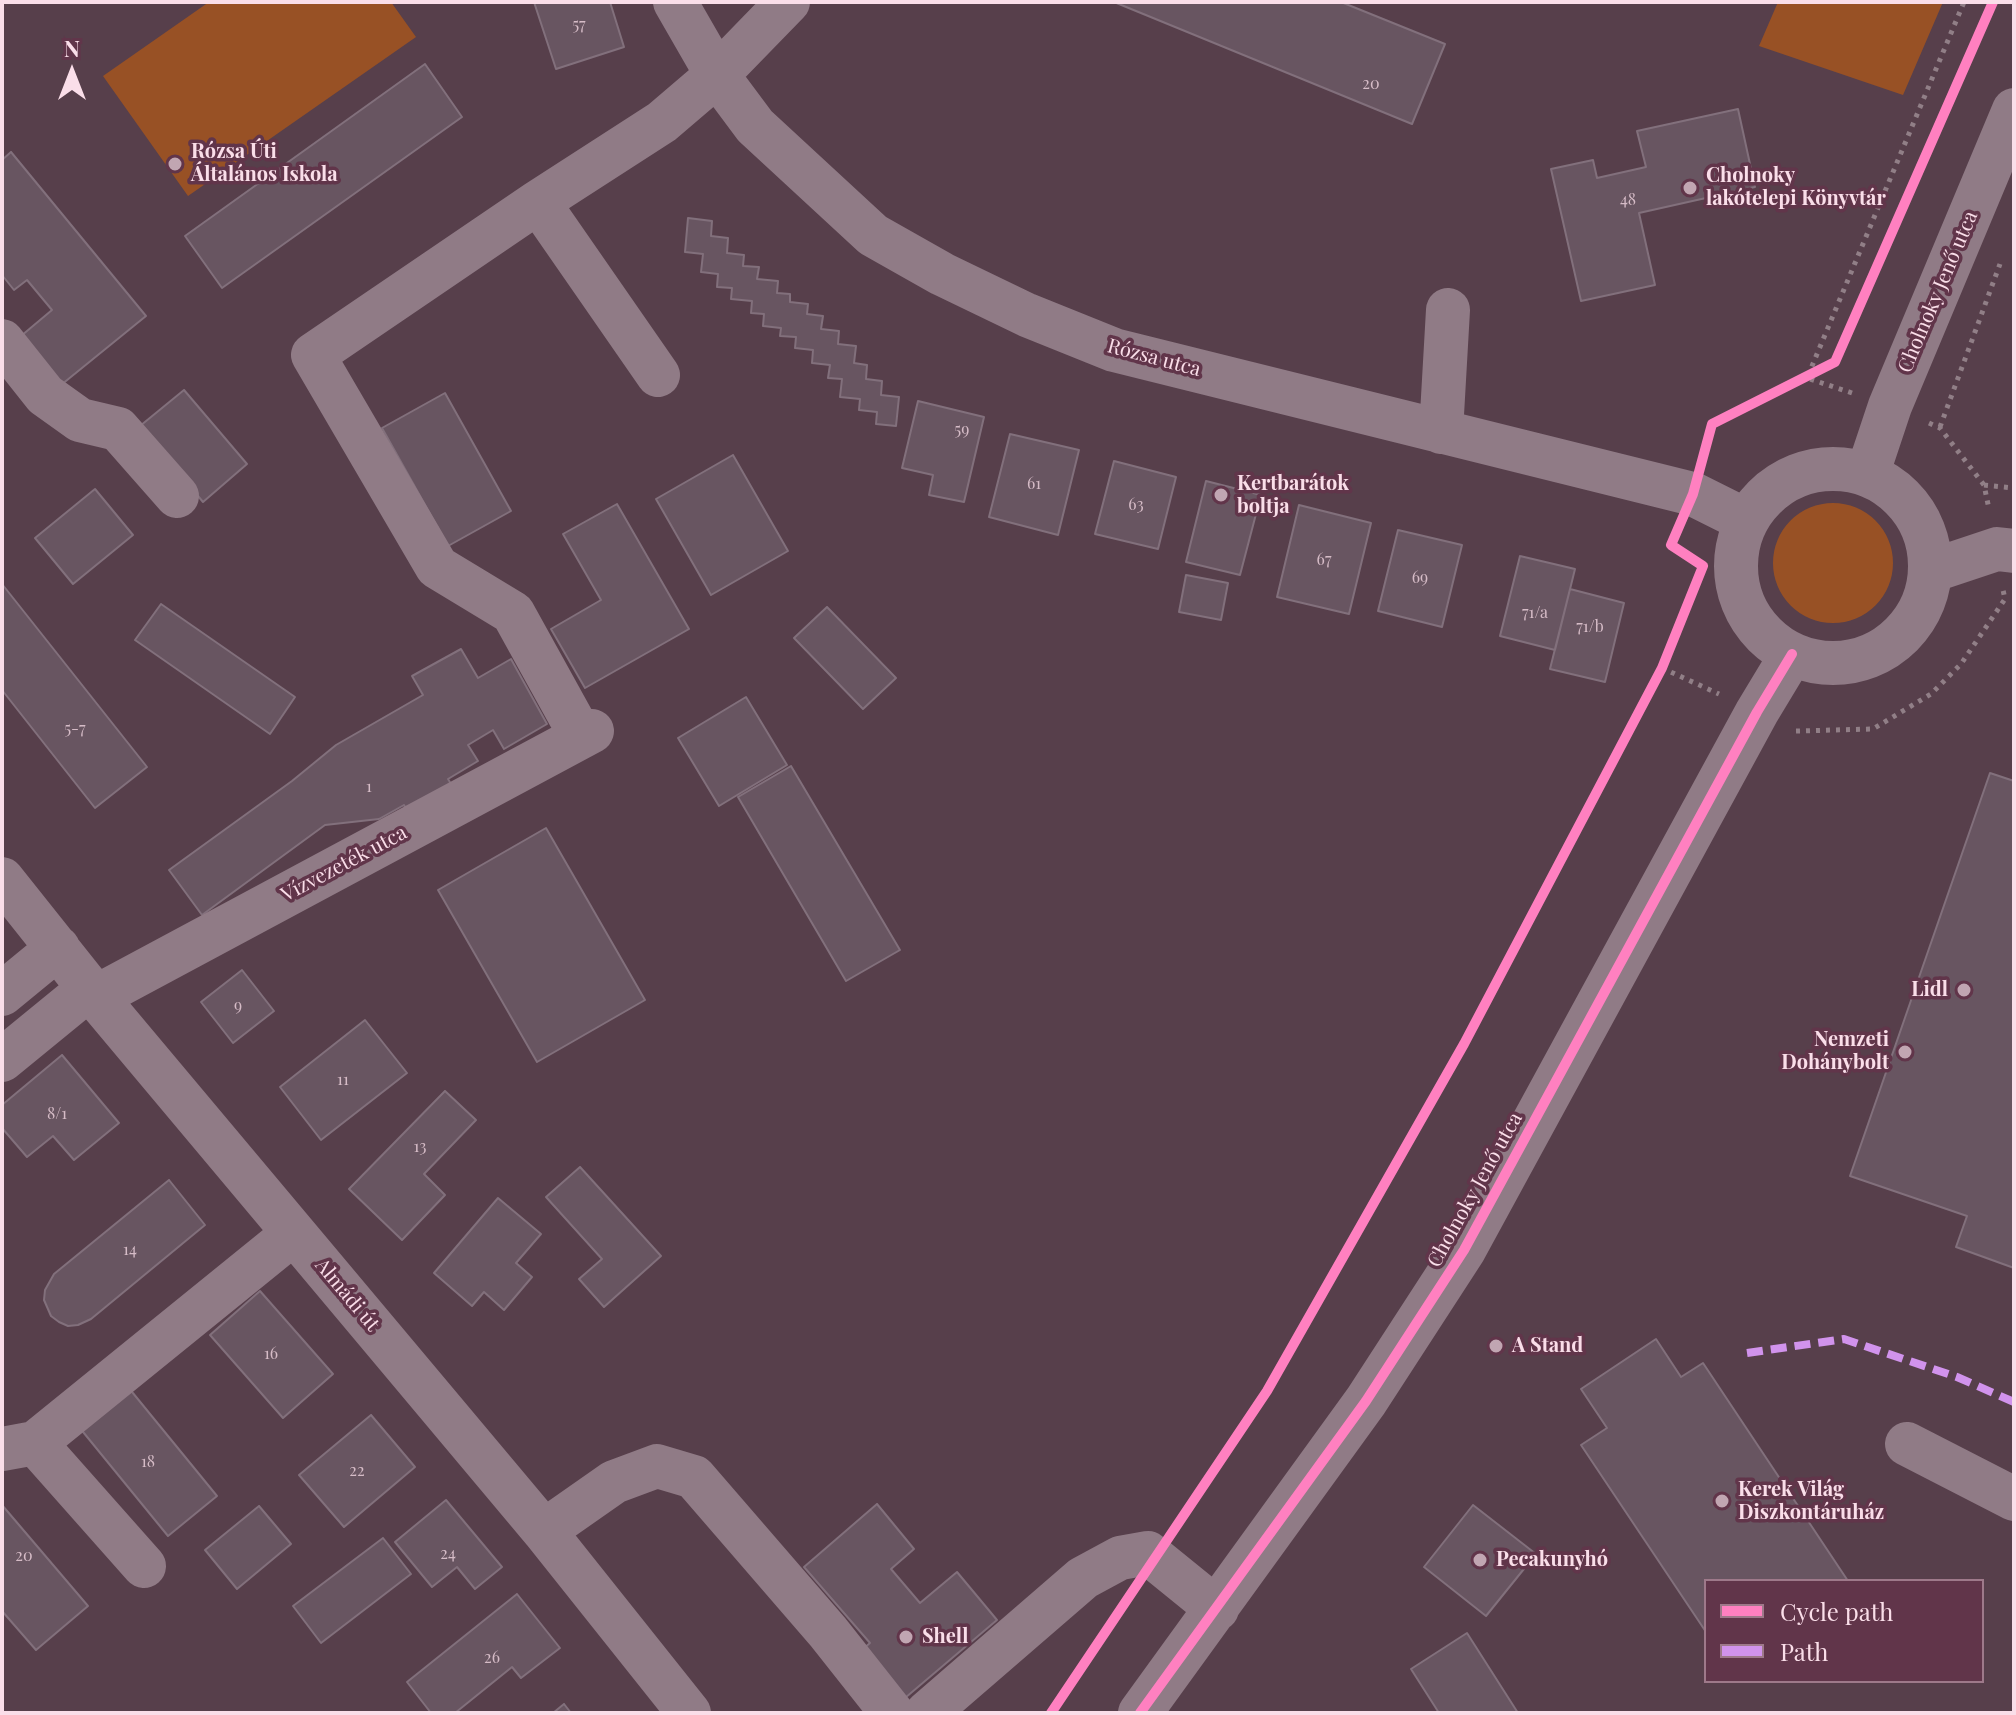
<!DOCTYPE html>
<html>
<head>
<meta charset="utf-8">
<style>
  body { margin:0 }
  #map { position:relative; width:2016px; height:1715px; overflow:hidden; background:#573f4b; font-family:"Playfair Display",serif }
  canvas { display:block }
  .frame { position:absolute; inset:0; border:4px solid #fadee9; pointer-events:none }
  .legend { position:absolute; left:1704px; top:1579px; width:280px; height:104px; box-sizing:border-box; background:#61354a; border:2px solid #9e798a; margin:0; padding:10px 14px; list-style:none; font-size:24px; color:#fadee9 }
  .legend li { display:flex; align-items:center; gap:16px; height:40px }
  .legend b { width:40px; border:2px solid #9e798a }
  .north { position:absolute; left:32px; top:32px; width:80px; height:80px; -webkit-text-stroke:6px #61354a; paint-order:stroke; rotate:0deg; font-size:22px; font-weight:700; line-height:32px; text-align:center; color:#fadee9 }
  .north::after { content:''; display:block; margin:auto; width:28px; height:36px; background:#fadee9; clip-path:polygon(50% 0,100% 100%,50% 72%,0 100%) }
</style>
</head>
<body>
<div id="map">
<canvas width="2016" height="1715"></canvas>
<div class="frame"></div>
<ul class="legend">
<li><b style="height:10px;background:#ff80c0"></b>Cycle path</li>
<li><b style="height:10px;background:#d193ec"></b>Path</li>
</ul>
<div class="north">N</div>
</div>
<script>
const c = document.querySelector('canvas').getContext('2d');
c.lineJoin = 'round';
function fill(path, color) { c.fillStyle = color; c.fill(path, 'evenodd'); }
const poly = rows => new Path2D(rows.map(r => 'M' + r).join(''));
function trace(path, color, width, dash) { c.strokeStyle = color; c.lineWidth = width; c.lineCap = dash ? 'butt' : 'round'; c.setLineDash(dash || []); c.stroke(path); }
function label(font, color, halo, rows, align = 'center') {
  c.font = font + ' "Playfair Display",serif'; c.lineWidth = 7; c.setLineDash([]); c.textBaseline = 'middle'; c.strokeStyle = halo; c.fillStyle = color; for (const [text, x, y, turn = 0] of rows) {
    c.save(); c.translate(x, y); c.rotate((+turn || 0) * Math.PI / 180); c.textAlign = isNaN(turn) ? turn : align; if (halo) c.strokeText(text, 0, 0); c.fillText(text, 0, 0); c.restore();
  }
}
fill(poly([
  [209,2,391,2,416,37,188,196,103,76],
  [1778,2,1943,2,1903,95,1759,46],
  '1773 563a60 60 0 1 1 120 0a60 60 0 1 1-120 0Z'
]), '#985125');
const building = poly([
  [534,2,610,2,624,47,556,69,534,2],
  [1114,2,1341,2,1445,44,1412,124,1114,2],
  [425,64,462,117,222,288,185,236,425,64],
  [1738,109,1755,187,1639,213,1655,285,1581,301,1551,169,1593,160,1597,178,1646,167,1637,131,1738,109],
  [11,152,146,316,61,385,21,336,52,310,27,280,14,290,2,275,2,160,11,152],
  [688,218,712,221,711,236,728,238,727,253,744,255,743,266,759,267,757,279,778,281,777,293,790,294,790,302,808,304,807,314,823,316,821,329,839,331,838,344,856,346,854,363,867,365,866,379,882,381,881,395,899,397,896,426,876,424,877,412,859,410,860,399,840,397,842,379,828,378,830,365,812,363,813,350,795,348,796,337,780,336,781,328,763,326,764,314,751,313,752,301,731,299,732,288,717,287,718,274,701,272,703,254,685,252,688,218],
  [184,390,247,464,203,502,140,426,184,390],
  [445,393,511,511,448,546,382,428,445,393],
  [918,401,984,417,964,502,929,495,933,475,902,468,918,401],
  [1010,434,1079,450,1058,535,989,517,1010,434],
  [733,455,788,551,711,595,656,499,733,455],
  [1114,461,1176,477,1158,549,1095,534,1114,461],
  [1206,481,1261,495,1240,575,1186,562,1206,481],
  [95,489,133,535,73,584,35,538,95,489],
  [617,504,689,629,585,688,551,629,601,600,563,534,617,504],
  [1299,505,1371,523,1349,614,1277,597,1299,505],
  [1398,530,1462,545,1442,627,1378,611,1398,530],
  [1520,556,1575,569,1555,650,1500,636,1520,556],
  [1186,575,1228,583,1221,620,1179,612,1186,575],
  [2,584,147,767,95,808,2,690,2,584],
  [1570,589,1624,603,1605,682,1550,669,1570,589],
  [161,604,295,697,270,734,135,640,161,604],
  [827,607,896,678,863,709,794,638,827,607],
  [461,649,478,678,511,659,547,724,504,749,493,730,468,745,478,761,448,779,456,792,411,818,404,805,379,819,325,825,202,915,169,870,292,781,336,745,423,695,412,676,461,649],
  [746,697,787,765,719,806,678,738,746,697],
  [791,766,900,950,846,981,738,797,791,766],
  [1990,773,2014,781,2014,1268,1956,1247,1967,1216,1850,1176,1990,773],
  [546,828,645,1000,537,1062,438,890,546,828],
  [242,970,274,1011,233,1043,201,1002,242,970],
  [365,1020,407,1073,321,1140,280,1087,365,1020],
  [62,1055,119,1123,74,1160,53,1136,27,1157,2,1128,2,1105,62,1055],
  [445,1091,476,1120,424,1174,445,1195,402,1240,349,1189,445,1091],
  [580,1167,661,1256,604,1307,579,1279,602,1259,546,1197,580,1167],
  [169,1180,205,1225,91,1319,78,1325,68,1326,59,1322,51,1316,44,1300,45,1290,54,1274,169,1180],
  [498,1198,541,1234,516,1263,532,1277,504,1310,484,1292,472,1306,434,1273,498,1198],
  [260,1291,333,1374,283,1418,210,1335,260,1291],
  [1656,1339,1681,1377,1703,1363,1848,1581,1706,1581,1706,1632,1581,1445,1607,1428,1581,1389,1656,1339],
  [128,1387,217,1496,168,1536,79,1427,128,1387],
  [371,1415,415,1467,344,1527,299,1475,371,1415],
  [446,1500,502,1567,475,1589,457,1567,432,1587,395,1542,446,1500],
  [877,1504,914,1549,891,1569,920,1603,957,1572,997,1620,892,1709,850,1660,870,1643,804,1567,877,1504],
  [2,1505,88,1606,36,1650,2,1611,2,1505],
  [1473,1505,1536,1554,1486,1616,1424,1567,1473,1505],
  [259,1506,291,1544,237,1589,205,1550,259,1506],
  [383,1538,411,1574,321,1643,293,1606,383,1538],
  [517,1594,560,1648,521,1678,512,1667,455,1713,431,1713,407,1682,517,1594],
  [1467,1633,1518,1713,1439,1713,1411,1669,1467,1633],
  [564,1704,571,1713,553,1713,564,1704]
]);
fill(building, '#685561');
trace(building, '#82707c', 2);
trace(poly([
  [1852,393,1807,378,1964,2],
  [1929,423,1940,428,1984,485,1989,509],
  [1940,427,2000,264],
  [1984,485,2014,488],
  [1662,668,1719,694],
  [1796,731,1873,729,1931,694,1961,664,2005,599,2003,590]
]), '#917f87', 5, [4, 6]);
trace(poly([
  [675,2,717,75,755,126,873,235,942,274,1027,315,1114,350,1693,494,1747,521],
  [538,202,658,375],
  [2,341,45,395,80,420,118,429,177,496],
  [1441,432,1448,310],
  '1736 566a97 97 0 1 1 194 0a97 97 0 1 1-194 0Z',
  [1867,475,1890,406,2014,110],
  [1931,571,1997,549,2014,551],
  [581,736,513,613,437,567,313,355,538,202,662,122,717,75,788,2],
  [2,879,96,997,544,1531,689,1713],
  [2,994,58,948],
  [96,997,592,731],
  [2,1060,90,988],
  [35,1443,144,1566],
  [1907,1444,2014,1499],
  [2,1449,35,1443,294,1233],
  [544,1531,614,1482,657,1466,694,1477,828,1632,892,1713],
  [927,1713,1083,1578,1120,1558,1148,1553,1217,1609],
  [1140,1713,1366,1401,1464,1250,1757,712,1792,654]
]), '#907b86', 44);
trace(poly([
  [1747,1353,1844,1339,1957,1377,2014,1402]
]), '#d193ec', 8, [16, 8]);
trace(poly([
  [1051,1713,1267,1391,1464,1044,1662,668,1703,566,1671,545,1693,494,1712,424,1835,362,1993,2],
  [1140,1713,1366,1401,1464,1250,1757,712,1792,654]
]), '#ff80c0', 10);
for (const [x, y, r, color] of [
  [175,164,8,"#c1a6b2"],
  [1690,188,8,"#c1a6b2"],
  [1221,495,8,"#c1a6b2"],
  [1964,990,8,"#c1a6b2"],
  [1905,1052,8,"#c1a6b2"],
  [1496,1346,8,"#c1a6b2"],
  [1722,1501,8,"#c1a6b2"],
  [1480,1560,8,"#c1a6b2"],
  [906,1637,8,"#c1a6b2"]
]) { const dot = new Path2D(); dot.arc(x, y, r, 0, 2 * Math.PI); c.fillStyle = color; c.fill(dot); trace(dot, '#61354a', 3); }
label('16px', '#d6bcc7', null, [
  ["57",579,25],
  ["20",1371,84],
  ["48",1628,200],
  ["59",962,430],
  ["61",1034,484],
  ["63",1136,505],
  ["67",1324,560],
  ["69",1420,578],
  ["71/a",1535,613],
  ["71/b",1590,627],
  ["5-7",75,729],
  ["1",369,787],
  ["9",238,1006],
  ["11",343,1080],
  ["8/1",57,1114],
  ["13",420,1147],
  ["14",130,1250],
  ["16",271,1354],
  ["18",148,1462],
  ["22",357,1471],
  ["24",448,1554],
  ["20",24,1556],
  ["26",492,1658]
]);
label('bold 20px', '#fadee9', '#61354a', [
  ["Rózsa Úti",191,152],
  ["Általános Iskola",191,175],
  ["Cholnoky",1706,176],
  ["lakótelepi Könyvtár",1706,199],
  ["Kertbarátok",1237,484],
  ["boltja",1237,507],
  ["Lidl",1948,990,"right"],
  ["Nemzeti",1889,1040,"right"],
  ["Dohánybolt",1889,1063,"right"],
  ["A Stand",1512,1346],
  ["Kerek Világ",1738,1490],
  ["Diszkontáruház",1738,1513],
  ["Pecakunyhó",1496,1560],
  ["Shell",922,1637]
], 'left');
label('20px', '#fadee9', '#61354a', [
  ["Cholnoky Jenő utca",1938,292,-67],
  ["Rózsa utca",1154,358,15],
  ["Vízvezeték utca",344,864,-28],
  ["Cholnoky Jenő utca",1475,1190,-61],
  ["Almádi út",347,1295,50]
]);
</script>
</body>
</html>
